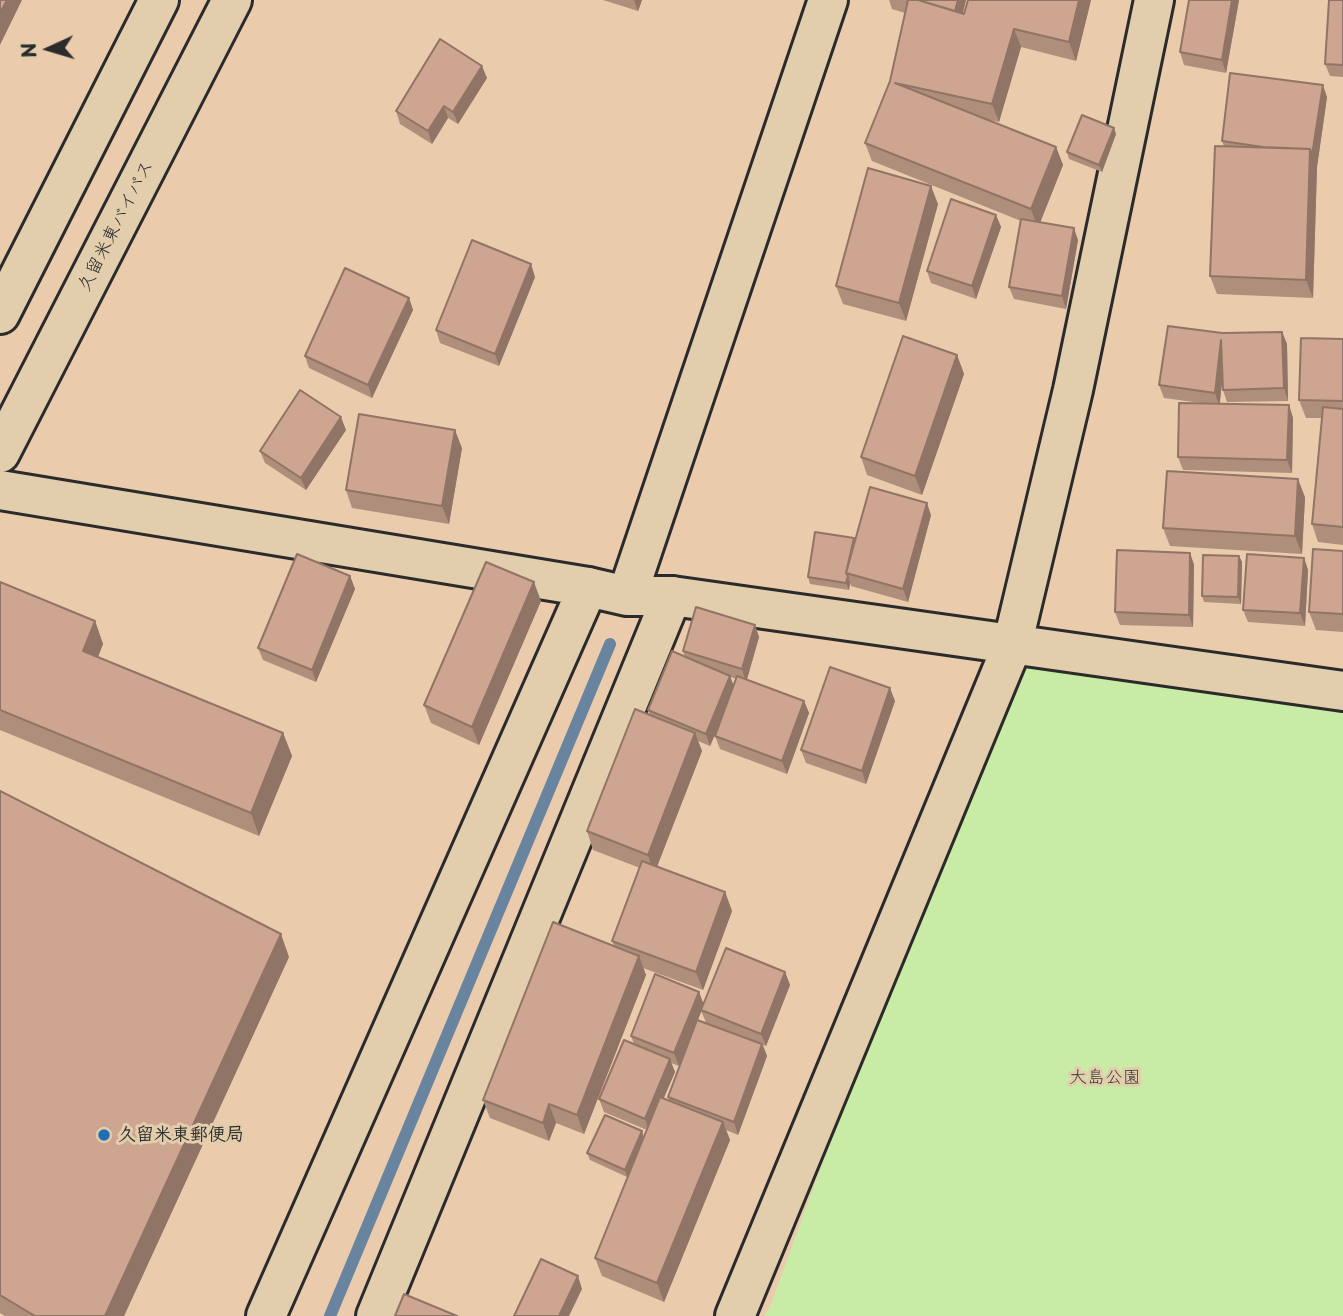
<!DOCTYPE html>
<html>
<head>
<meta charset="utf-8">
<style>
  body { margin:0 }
  #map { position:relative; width:1343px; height:1316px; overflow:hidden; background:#eacbac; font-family:"Playpen Sans",sans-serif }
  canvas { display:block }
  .north { position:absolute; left:14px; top:14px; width:70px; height:70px; -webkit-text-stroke:5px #e2cdac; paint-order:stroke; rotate:266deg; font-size:19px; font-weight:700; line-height:28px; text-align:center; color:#2b2b2b }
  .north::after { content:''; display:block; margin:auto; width:24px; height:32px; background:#2b2b2b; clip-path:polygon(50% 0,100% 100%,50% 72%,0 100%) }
</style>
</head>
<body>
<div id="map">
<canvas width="1343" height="1316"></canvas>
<div class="north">N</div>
</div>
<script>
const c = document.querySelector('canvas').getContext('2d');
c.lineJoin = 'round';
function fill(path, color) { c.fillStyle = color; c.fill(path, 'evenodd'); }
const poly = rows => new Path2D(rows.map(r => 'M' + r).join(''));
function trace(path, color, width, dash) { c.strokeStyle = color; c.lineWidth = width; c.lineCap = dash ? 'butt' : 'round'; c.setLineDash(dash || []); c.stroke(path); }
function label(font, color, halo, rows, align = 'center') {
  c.font = font + ' "Playpen Sans","Klee One",sans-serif'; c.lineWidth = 6; c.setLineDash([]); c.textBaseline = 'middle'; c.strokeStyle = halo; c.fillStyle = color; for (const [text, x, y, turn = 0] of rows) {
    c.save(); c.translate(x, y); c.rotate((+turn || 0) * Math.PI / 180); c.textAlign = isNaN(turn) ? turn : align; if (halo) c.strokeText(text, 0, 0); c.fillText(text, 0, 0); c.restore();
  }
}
fill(poly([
  [1012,646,1343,689,1343,1316,764,1316,769,1309]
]), '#c8eca5');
trace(poly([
  [330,1316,610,644]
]), '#69849f', 12);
const street = poly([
  [588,587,627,596,672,596,1343,691],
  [627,596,828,0],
  [735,1316,1012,646,1073,390,1154,0]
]);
const secondary = poly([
  [0,490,588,587,266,1316],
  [376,1316,672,596]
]);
const highway = poly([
  [0,314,159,0],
  [0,453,232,0]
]);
trace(street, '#2b2b2b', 44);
trace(secondary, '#2b2b2b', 44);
trace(highway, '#2b2b2b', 44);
trace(street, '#e2cdac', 38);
trace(secondary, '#e2cdac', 38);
trace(highway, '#e2cdac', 38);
fill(poly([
  [603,0,642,0,638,11],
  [889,0,966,0,963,13,1091,0,1076,61,1021,47,999,122,989,120,1056,147,1063,165,1040,222,1078,240,1066,309,1014,299,1009,287,1021,221,872,161,865,143,890,81,905,13,892,9],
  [1239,0,1226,73,1184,65,1180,52],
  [1343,0,1343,77,1330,76,1325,64],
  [487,78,458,124,448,118,432,144,400,124,396,111],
  [1327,97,1317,167,1313,298,1217,294,1210,276,1224,146,1222,141],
  [1116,134,1102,172,1069,159,1067,152],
  [938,204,906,321,843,304,836,286],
  [996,215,1001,227,976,299,931,283,927,271],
  [535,277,499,366,440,343,436,330],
  [409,298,413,310,372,398,309,368,305,356],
  [1282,332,1287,344,1288,401,1227,402,1223,390,1222,381,1220,404,1289,405,1293,418,1292,473,1183,470,1178,457,1201,403,1164,398,1159,385,1222,333],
  [1343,339,1343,545,1318,542,1312,524,1322,418,1306,418,1299,400],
  [957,355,964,374,922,495,867,475,861,457],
  [346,430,306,490,265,463,260,451],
  [462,448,449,524,352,508,346,490],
  [1305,497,1302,554,1170,546,1163,528],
  [931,515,908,602,851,586,850,583,849,590,810,584,808,577,854,538,855,542],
  [1343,551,1343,632,1316,630,1309,612],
  [1190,553,1194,565,1193,627,1120,625,1115,612],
  [1239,556,1242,562,1241,604,1204,602,1202,596],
  [1304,558,1308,570,1305,626,1248,622,1243,610],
  [350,576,355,589,316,682,263,660,258,648],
  [0,582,95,621,103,644,98,657,283,733,292,756,259,836,0,730],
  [541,601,479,745,431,723,424,705],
  [755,625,759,637,747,680,804,701,809,713,787,774,720,749,715,736,721,720,710,746,698,741,702,751,657,867,725,892,732,911,703,990,643,968,646,975,584,1134,556,1123,549,1141,490,1118,483,1100,615,947,612,941,640,868,593,850,587,831,650,715,648,710,685,657,683,651],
  [730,677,737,679,734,686],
  [895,701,866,784,806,763,801,750],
  [0,791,289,957,124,1316,5,1316,0,1313],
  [785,972,790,985,766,1046,763,1045,767,1056,738,1135,726,1130,730,1140,664,1302,602,1276,595,1258,637,1155,627,1177,590,1160,587,1153,644,1137,647,1130,604,1112,599,1099,634,1044,631,1036,699,992,703,1004],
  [701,1011,706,1022,698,1020],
  [688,1043,668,1097,669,1100,664,1098,675,1072,671,1063,679,1066]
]), '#b08e7c');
fill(poly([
  [7,0,22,0,0,45,0,13],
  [634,0,642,0,638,11],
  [958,0,966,0,959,27,955,15],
  [1079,0,1091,0,1076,61,1069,42],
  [1232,0,1239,0,1226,73,1222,60],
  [1014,29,1021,47,999,122,992,104],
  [482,66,487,78,458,124,453,112],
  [1323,85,1327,97,1317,167,1313,298,1306,280,1310,149],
  [444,106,448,118,432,144,428,131],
  [1114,128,1116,134,1102,172,1099,165],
  [1056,147,1063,165,1038,228,1031,209],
  [931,186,938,204,906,321,899,303],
  [996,215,1001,227,976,299,972,286],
  [1074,228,1078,240,1066,309,1062,296],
  [531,264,535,277,499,366,495,354],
  [409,298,413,310,372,398,368,385],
  [1282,332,1287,344,1288,401,1284,388],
  [1221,340,1226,353,1219,406,1215,393],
  [957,355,964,374,922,495,915,476],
  [1289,405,1293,418,1292,473,1287,460],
  [341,417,346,430,306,490,301,478],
  [455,430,462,448,449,524,442,506],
  [1298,479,1305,497,1302,554,1295,536],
  [927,503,931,515,908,602,903,589],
  [1190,553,1194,565,1193,627,1189,615],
  [1239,556,1242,562,1241,604,1238,597],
  [1304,558,1308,570,1305,626,1300,613],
  [350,576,355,589,316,682,312,670],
  [848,576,850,583,849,590,846,583],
  [534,582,541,601,479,745,472,727],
  [95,621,103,644,91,674,83,651],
  [755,625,759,637,746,682,742,669],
  [730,676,735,689,710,746,706,734],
  [890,688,895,701,866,784,862,771],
  [804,701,809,713,787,774,782,761],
  [283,733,292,756,259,836,251,813],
  [695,733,702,751,654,874,648,855],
  [725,892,732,911,703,990,696,972],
  [281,934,289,957,124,1316,105,1316],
  [639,956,646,975,584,1134,577,1115],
  [785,972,790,985,766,1046,761,1034],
  [699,992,704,1005,679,1066,674,1053],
  [762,1044,767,1056,738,1135,734,1122],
  [670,1059,675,1072,649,1131,645,1119],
  [549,1104,556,1123,549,1141,543,1123],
  [723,1122,730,1140,664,1302,657,1283],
  [642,1131,644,1138,627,1177,625,1170],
  [578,1276,582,1289,569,1316,559,1316]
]), '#907465');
const building = poly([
  [0,0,7,0,0,13,0,0],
  [908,0,918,0,964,14,968,0,1079,0,1069,42,1014,29,992,104,895,83,1056,147,1031,209,865,143,890,81,908,0],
  [918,0,958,0,955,11,918,0],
  [1189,0,1232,0,1222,60,1180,52,1189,0],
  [1329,0,1343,0,1343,65,1325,64,1329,0],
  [440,39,482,66,453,112,444,106,428,131,396,111,440,39],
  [1230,73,1323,85,1312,155,1310,149,1263,147,1222,141,1230,73],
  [1082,115,1114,128,1099,165,1067,152,1082,115],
  [1215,146,1310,149,1306,280,1210,276,1215,146],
  [868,168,931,186,899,303,836,286,868,168],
  [951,199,996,215,972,286,927,271,951,199],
  [1021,219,1074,228,1062,296,1009,287,1021,219],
  [472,240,531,264,495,354,436,330,472,240],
  [345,268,409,298,368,385,305,356,345,268],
  [1168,326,1222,333,1282,332,1284,388,1223,390,1221,340,1215,393,1159,385,1168,326],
  [903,336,957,355,915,476,861,457,903,336],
  [1301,338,1343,339,1343,401,1299,400,1301,338],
  [300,390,341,417,301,478,260,451,300,390],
  [1179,403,1289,405,1287,460,1178,457,1179,403],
  [1323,407,1343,409,1343,527,1312,524,1323,407],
  [359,414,455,430,442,506,346,490,359,414],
  [1167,471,1298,479,1295,536,1163,528,1167,471],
  [870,487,927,503,903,589,846,573,870,487],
  [815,532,854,538,846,573,848,576,846,583,808,577,815,532],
  [1313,549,1343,551,1343,614,1309,612,1313,549],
  [1117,550,1190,553,1189,615,1115,612,1117,550],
  [297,554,350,576,312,670,258,648,297,554],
  [1247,554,1304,558,1300,613,1243,610,1247,554],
  [1203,555,1239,556,1238,597,1202,596,1203,555],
  [486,562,534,582,472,727,424,705,486,562],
  [0,582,95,621,83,651,283,733,251,813,0,710,0,582],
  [696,607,755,625,742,669,683,651,696,607],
  [672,651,730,676,706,734,648,710,672,651],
  [830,667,890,688,862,771,801,750,830,667],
  [737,676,804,701,782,761,715,736,737,676],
  [635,709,695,733,648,855,587,831,635,709],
  [0,791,281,934,105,1316,35,1316,0,1295,0,791],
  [642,861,725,892,696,972,612,941,642,861],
  [553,922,639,956,577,1115,549,1104,543,1123,483,1100,553,922],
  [726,948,785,972,761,1034,701,1010,726,948],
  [655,974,699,992,674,1053,631,1036,655,974],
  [697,1020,762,1044,734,1122,668,1097,697,1020],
  [624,1040,670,1059,645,1119,599,1099,624,1040],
  [660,1097,723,1122,657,1283,595,1258,660,1097],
  [605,1115,642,1131,625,1170,587,1153,605,1115],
  [541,1259,578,1276,559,1316,514,1316,541,1259],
  [404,1294,457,1316,395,1316,404,1294]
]);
fill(building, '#cda590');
trace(building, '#907465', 2);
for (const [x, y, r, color] of [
  [104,1135,7,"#1f6fb2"]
]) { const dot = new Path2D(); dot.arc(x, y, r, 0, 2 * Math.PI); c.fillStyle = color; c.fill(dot); trace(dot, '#e2cdac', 2.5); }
label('18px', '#2b2b2b', '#e2cdac', [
  ["久留米東バイパス",116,226,-63]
]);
label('18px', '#3b3e37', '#e2cdac', [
  ["大島公園",1105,1078]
]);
label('bold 18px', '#2b2b2b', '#e2cdac', [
  ["久留米東郵便局",118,1135]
], 'left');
</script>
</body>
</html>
